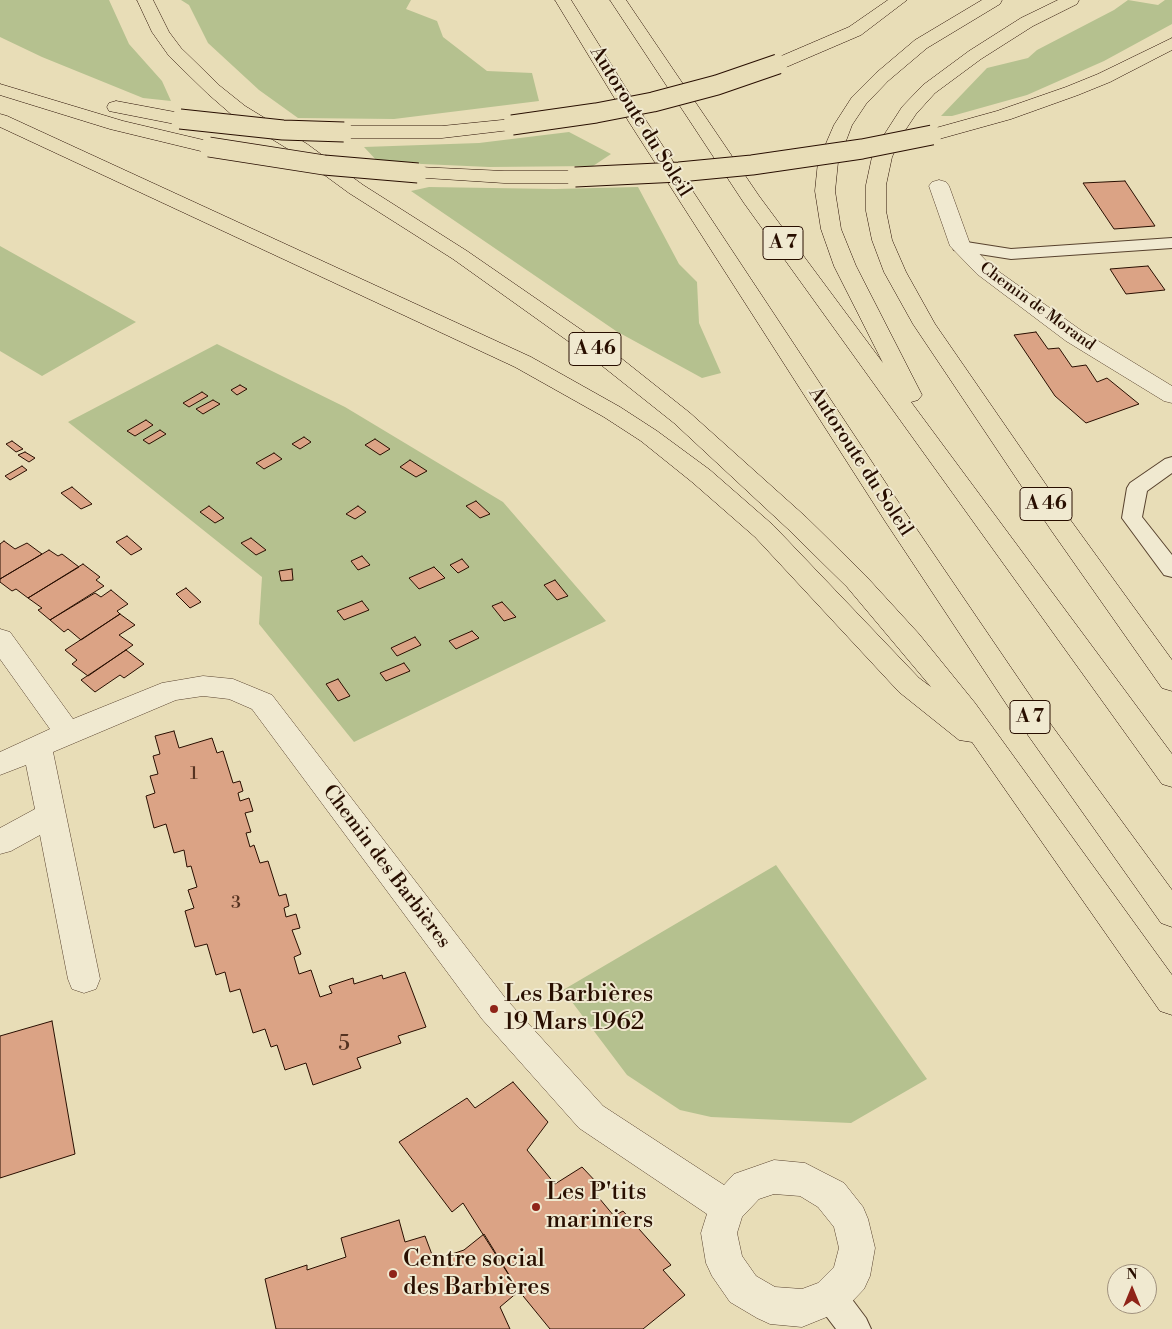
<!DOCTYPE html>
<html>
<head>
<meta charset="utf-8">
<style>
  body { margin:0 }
  #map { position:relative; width:1172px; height:1329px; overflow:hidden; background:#e8ddb7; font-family:"Libre Bodoni",serif }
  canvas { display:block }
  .north { position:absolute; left:1107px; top:1264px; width:50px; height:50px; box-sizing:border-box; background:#f0e9d0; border:1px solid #a0917d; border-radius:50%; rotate:0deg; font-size:14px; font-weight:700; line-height:20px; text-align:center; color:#280e00 }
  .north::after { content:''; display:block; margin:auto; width:18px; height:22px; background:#8f2418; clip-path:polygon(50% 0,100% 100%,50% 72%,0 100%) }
</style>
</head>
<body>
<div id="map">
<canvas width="1172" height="1329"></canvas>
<div class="north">N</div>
</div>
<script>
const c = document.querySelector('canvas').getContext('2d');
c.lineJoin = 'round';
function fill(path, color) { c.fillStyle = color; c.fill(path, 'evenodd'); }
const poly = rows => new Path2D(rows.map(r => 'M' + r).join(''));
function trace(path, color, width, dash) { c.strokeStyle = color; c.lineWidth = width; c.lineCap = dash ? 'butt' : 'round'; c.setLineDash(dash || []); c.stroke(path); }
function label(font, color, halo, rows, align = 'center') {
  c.font = font + ' "Libre Bodoni",serif'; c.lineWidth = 4; c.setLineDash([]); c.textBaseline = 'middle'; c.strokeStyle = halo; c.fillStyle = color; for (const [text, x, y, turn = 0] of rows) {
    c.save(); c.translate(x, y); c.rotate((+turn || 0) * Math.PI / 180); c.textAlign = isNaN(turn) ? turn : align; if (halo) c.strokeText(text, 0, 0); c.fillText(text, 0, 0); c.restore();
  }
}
fill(poly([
  [0,0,109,0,129,44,162,81,171,101,143,98,42,57,0,37],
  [181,0,411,0,406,9,437,21,443,37,487,71,532,73,539,101,394,119,298,118,259,90,208,43,189,5],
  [1128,0,1158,5,1165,0,1172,0,1172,24,1104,61,1027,95,952,116,941,116,987,68,1028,58,1037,50,1114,10],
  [569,132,611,154,593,166,489,167,378,162,364,147,479,143],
  [429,187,555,189,638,187,679,264,697,282,699,323,721,373,702,378,616,331,411,191],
  [0,246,136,322,42,376,0,351],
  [217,344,345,407,503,502,606,621,354,742,259,624,262,577,68,422],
  [776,865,927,1079,851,1123,711,1117,680,1110,627,1075,563,990]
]), '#b5c18f');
const building = poly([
  [1125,181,1155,226,1114,229,1083,183,1125,181],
  [1148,266,1165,290,1126,294,1110,269,1148,266],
  [1036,332,1048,349,1059,348,1072,367,1086,365,1097,382,1107,378,1139,404,1086,423,1055,396,1014,335,1036,332],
  [240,385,247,389,237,395,231,390,240,385],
  [202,392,208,396,189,407,183,403,202,392],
  [213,400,220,404,203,414,196,409,213,400],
  [146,420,153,425,135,436,127,431,146,420],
  [160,430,166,434,149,444,143,440,160,430],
  [304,437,311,442,300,449,292,444,304,437],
  [375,439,390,449,380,455,365,445,375,439],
  [12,441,23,449,16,452,6,444,12,441],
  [25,452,35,458,29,462,18,455,25,452],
  [274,453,282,459,264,469,256,463,274,453],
  [410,460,427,471,416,477,400,467,410,460],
  [22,466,27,470,10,480,5,476,22,466],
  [72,487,92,504,81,509,61,493,72,487],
  [476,501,490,514,480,518,466,506,476,501],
  [209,506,224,518,215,523,200,512,209,506],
  [358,506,366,512,355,519,346,514,358,506],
  [127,536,142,549,131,555,116,542,127,536],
  [251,538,266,550,256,555,241,543,251,538],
  [4,541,15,549,27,543,42,554,0,579,0,544,4,541],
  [49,550,58,556,62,554,79,567,28,598,16,589,12,591,0,582,0,579,49,550],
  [362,556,370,565,358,570,351,561,362,556],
  [462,559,469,567,458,573,450,565,462,559],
  [83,564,100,577,96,580,104,586,50,620,38,610,42,608,28,598,83,564],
  [434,567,445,578,419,589,409,578,434,567],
  [292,569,293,580,281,581,279,571,292,569],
  [555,580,568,596,557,600,544,585,555,580],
  [186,588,201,602,190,608,176,594,186,588],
  [111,590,128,604,117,611,120,614,81,640,68,629,64,632,50,620,95,593,101,597,111,590],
  [362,601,369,610,344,620,337,611,362,601],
  [502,602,516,617,504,621,492,606,502,602],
  [120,614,135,625,119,635,133,645,88,676,72,664,77,660,65,650,120,614],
  [472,631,479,638,456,649,449,641,472,631],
  [415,637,421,645,397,656,391,648,415,637],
  [126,650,144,664,124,678,120,675,95,692,81,680,126,650],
  [404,663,410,671,386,681,380,673,404,663],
  [338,679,350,696,338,701,326,684,338,679],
  [174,731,179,748,212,738,217,753,223,751,233,783,240,781,243,791,238,793,240,801,249,798,253,811,245,813,251,832,246,833,250,847,254,845,260,863,268,861,279,896,286,894,289,906,284,908,286,917,296,914,300,928,292,930,301,954,294,957,299,974,311,970,320,997,332,993,329,986,353,978,354,984,382,975,383,979,405,972,426,1027,398,1036,401,1043,357,1058,361,1068,313,1085,306,1063,285,1070,277,1045,271,1047,265,1029,253,1033,240,989,230,992,225,972,216,975,207,944,195,947,185,911,194,908,188,890,197,887,191,866,187,867,184,850,174,853,166,824,154,828,146,796,155,793,150,776,158,774,153,756,160,754,155,736,174,731],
  [52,1021,75,1154,0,1178,0,1036,52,1021],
  [513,1082,548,1122,527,1150,555,1184,582,1167,599,1185,594,1192,614,1216,623,1211,671,1265,663,1270,685,1295,643,1329,550,1329,519,1291,463,1203,452,1212,399,1142,467,1098,475,1108,513,1082],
  [399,1220,405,1242,425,1236,434,1260,464,1250,484,1234,519,1291,500,1307,510,1329,276,1329,265,1279,307,1265,307,1270,346,1257,341,1238,399,1220]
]);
fill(building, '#dba385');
trace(building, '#280e00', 1);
const lane = poly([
  [1172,238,1172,248,1011,259,960,251,954,250,952,246,954,242,960,241,1011,249,1172,238],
  [1172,457,1172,473,1147,491,1142,517,1172,555,1172,577,1164,575,1122,518,1127,488,1130,483,1165,459,1172,457],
  [831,1282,842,1286,866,1318,871,1329,836,1329,820,1308,816,1297,820,1286,831,1282]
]);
const street = poly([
  [939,180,946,182,949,186,970,244,991,266,1082,331,1172,386,1172,403,1164,401,1066,341,977,274,950,246,929,186,932,182,939,180],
  [0,629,10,632,73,719,162,683,203,676,233,679,272,695,506,999,603,1106,724,1185,734,1174,774,1160,805,1163,844,1183,863,1207,868,1219,875,1248,870,1276,864,1289,844,1310,802,1327,770,1324,757,1318,730,1302,712,1276,706,1263,701,1233,707,1214,579,1128,482,1019,252,709,229,699,203,696,176,700,53,752,100,979,96,989,84,993,72,989,68,979,40,835,11,851,0,854,0,828,35,809,26,765,0,775,0,752,50,729,0,659,0,629],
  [774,1194,800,1196,818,1207,834,1227,839,1248,834,1267,818,1283,802,1289,775,1287,756,1276,742,1256,737,1233,742,1217,759,1199,774,1194]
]);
const highway = poly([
  [137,0,153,0,169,32,181,48,220,86,245,106,307,144,363,185,467,251,612,351,690,413,806,517,865,575,919,634,975,703,1172,975,1172,1015,1160,1011,972,742,959,740,899,692,755,537,692,482,641,441,604,417,515,367,0,127,0,114,7,116,531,357,620,407,657,431,710,470,773,525,919,678,931,687,847,587,788,529,674,423,596,361,453,259,349,193,293,152,231,114,208,94,169,56,152,32,137,0],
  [555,0,571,0,647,122,903,509,1033,700,1172,890,1172,927,1161,923,1013,714,885,521,629,122,555,0],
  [610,0,626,0,759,196,883,363,834,266,821,229,815,191,818,162,834,125,852,97,876,73,915,40,982,0,1002,0,1000,4,927,48,888,81,866,104,852,125,838,162,835,191,841,229,856,266,922,395,918,400,911,402,1172,754,1172,787,1162,784,744,203,610,0],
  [888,0,907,0,861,35,784,68,778,69,772,68,769,64,772,60,849,27,888,0],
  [1058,0,1079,0,1077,4,1033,26,981,59,935,93,916,114,902,135,892,157,886,185,886,211,892,240,906,272,935,324,1069,518,1172,660,1172,691,1162,688,1051,530,913,324,884,272,872,240,866,211,866,185,872,157,884,135,902,107,923,85,969,51,1021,18,1058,0],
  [1172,38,1172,50,1110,82,1078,95,1011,119,939,139,932,141,925,139,923,135,925,131,997,111,1066,87,1098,74,1172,38],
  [0,84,123,121,216,143,219,147,216,151,209,153,110,129,0,95,0,84],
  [116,101,180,113,187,115,189,119,187,123,180,125,109,111,107,107,109,103,116,101],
  [512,119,519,121,521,125,519,129,442,138,344,138,337,136,335,132,337,128,344,126,442,126,512,119],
  [418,167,504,171,575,171,582,173,585,177,582,181,575,183,504,183,411,177,408,173,411,169,418,167]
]);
trace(lane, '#58422e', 2);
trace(street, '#58422e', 1);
trace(highway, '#280e00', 1);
fill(lane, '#f0e9d0');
fill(street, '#f0e9d0');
fill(highway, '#e8ddb7');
const highwayBridge = poly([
  [180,119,283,130,344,132],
  [512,125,596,113,653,102,717,85,778,64],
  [209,147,324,165,418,173],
  [575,177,679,172,752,165,862,149,932,135]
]);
trace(highwayBridge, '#280e00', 21, []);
trace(highwayBridge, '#e8ddb7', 19);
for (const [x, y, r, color] of [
  [494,1009,5,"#8f2418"],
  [536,1207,5,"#8f2418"],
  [393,1274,5,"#8f2418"]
]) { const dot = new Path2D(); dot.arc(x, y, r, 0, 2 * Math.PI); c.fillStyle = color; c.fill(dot); trace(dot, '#f0e9d0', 2); }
label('16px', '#280e00', '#f0e9d0', [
  ["Chemin de Morand",1037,307,36]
]);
label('18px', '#553321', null, [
  ["1",194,775],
  ["3",236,904]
]);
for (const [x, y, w] of [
  [783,243,40],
  [595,349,52],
  [1046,504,52],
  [1030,717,40]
]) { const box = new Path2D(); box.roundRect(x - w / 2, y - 16.5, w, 33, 4); c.fillStyle = '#f0e9d0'; c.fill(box); trace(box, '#280e00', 1); }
label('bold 19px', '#280e00', null, [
  ["A 7",783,243],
  ["A 46",595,349],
  ["A 46",1046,504],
  ["A 7",1030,717]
]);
label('20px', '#280e00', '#f0e9d0', [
  ["Autoroute du Soleil",640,122,58],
  ["Autoroute du Soleil",860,462,57],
  ["Chemin des Barbières",386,867,53]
]);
label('21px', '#553321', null, [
  ["5",344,1045]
]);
label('24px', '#280e00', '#f0e9d0', [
  ["Les Barbières",504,995],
  ["19 Mars 1962",504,1023],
  ["Les P'tits",546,1193],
  ["mariniers",546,1221],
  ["Centre social",403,1260],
  ["des Barbières",403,1288]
], 'left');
</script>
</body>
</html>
